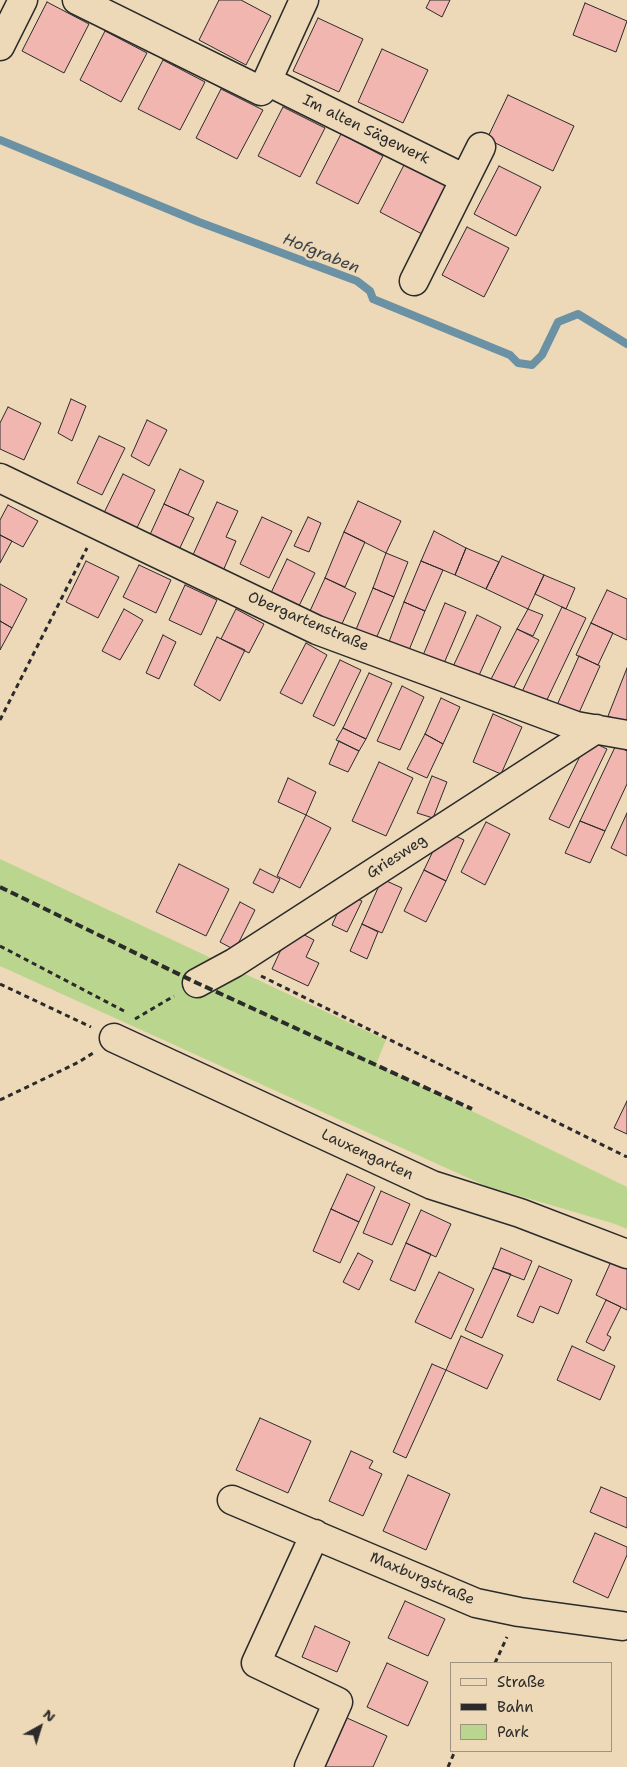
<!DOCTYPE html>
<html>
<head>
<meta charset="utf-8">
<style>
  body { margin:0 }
  #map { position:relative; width:627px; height:1767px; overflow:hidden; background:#edd9b7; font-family:"Shantell Sans",sans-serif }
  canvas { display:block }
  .legend { position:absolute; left:450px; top:1662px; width:162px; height:90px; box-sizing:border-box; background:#edd9b7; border:1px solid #9f937f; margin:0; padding:6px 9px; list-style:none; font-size:15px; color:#2b2b2b }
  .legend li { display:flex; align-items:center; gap:10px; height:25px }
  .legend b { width:25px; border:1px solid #9f937f }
  .north { position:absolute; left:15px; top:1702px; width:50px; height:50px; -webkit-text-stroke:4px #edd9b7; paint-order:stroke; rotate:39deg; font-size:14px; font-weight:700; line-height:20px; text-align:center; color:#2b2b2b }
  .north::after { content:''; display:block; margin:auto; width:18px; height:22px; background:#2b2b2b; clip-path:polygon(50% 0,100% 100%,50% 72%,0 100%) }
</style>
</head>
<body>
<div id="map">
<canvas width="627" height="1767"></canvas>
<ul class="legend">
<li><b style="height:6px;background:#edd9b7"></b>Straße</li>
<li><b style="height:6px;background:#2b2b2b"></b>Bahn</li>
<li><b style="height:14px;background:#bad68e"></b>Park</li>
</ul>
<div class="north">N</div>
</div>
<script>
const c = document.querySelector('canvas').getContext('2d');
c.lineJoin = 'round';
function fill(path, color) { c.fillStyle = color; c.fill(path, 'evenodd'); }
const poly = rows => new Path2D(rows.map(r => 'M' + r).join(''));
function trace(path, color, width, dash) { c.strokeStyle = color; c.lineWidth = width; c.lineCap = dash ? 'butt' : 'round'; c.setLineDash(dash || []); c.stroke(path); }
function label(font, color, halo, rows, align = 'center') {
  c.font = font + ' "Shantell Sans",sans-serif'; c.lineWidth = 4.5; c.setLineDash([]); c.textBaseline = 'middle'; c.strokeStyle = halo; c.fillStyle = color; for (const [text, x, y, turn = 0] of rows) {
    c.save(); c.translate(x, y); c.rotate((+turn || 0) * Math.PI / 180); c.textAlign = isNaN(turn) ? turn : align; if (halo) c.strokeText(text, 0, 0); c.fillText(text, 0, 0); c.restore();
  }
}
fill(poly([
  [0,859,386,1040,376,1064,627,1187,627,1229,615,1224,486,1186,0,966]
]), '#bad68e');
trace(poly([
  [0,140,199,222,357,281,370,291,373,299,510,355,518,363,532,365,542,355,558,322,578,314,627,344]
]), '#6b91a5', 8);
const building = poly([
  [219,0,241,0,271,16,246,65,199,40,219,0],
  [430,0,450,0,442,17,426,8,430,0],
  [47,2,89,24,64,73,22,51,47,2],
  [585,3,627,21,616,52,573,35,585,3],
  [318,18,363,39,339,92,293,71,318,18],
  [105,31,147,53,121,102,80,80,105,31],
  [382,49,428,70,403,123,358,102,382,49],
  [163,60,205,82,180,130,138,109,163,60],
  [221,89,263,110,237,159,196,138,221,89],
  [508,95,574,126,553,171,487,139,508,95],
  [283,107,325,128,300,177,258,156,283,107],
  [341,134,383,156,358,204,316,183,341,134],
  [405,163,447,185,422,234,380,212,405,163],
  [499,166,541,187,516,236,474,214,499,166],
  [467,227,509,248,484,297,442,275,467,227],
  [71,399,86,406,72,441,58,433,71,399],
  [8,407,41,423,24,460,0,449,0,423,8,407],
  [147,420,167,430,149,466,131,456,147,420],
  [99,436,125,448,102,495,77,483,99,436],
  [180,469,204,481,188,515,164,504,180,469],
  [123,474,155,490,135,532,102,517,123,474],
  [358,501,401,521,386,553,344,532,358,501],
  [217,502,238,511,226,537,236,541,223,571,192,557,217,502],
  [164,504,194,518,178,552,148,539,164,504],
  [8,505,38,521,23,547,0,535,0,520,8,505],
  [262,517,292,531,269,578,240,564,262,517],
  [308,517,321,523,309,552,294,546,308,517],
  [434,531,466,548,455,575,421,561,434,531],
  [344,532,365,542,345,587,325,578,344,532],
  [0,535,12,541,0,563,0,535],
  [466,548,499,562,486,589,455,575,466,548],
  [386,553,408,562,394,597,373,588,386,553],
  [502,556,544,575,528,609,486,589,502,556],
  [287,559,315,573,298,608,270,595,287,559],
  [86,561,119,577,98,618,66,602,86,561],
  [421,561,443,570,425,611,404,602,421,561],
  [139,565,171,580,156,613,123,597,139,565],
  [544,575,575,588,566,609,535,594,544,575],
  [325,578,356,593,341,626,310,611,325,578],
  [0,584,27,599,12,628,0,621,0,584],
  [185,585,217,600,201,635,169,620,185,585],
  [373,588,394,597,375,641,355,632,373,588],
  [607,590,627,599,627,640,591,623,607,590],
  [404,602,425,611,407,655,387,647,404,602],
  [445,603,466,612,442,668,421,660,445,603],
  [562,607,586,618,544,706,520,696,562,607],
  [124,609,143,620,120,660,102,651,124,609],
  [236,609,264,624,249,653,221,639,236,609],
  [528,609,543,615,533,636,517,629,528,609],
  [477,615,501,627,476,682,451,671,477,615],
  [0,621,12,628,0,650,0,621],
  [591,623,613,633,598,665,576,655,591,623],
  [517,629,539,640,511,693,489,683,517,629],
  [163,635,176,642,159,679,146,673,163,635],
  [217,637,245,650,220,701,194,685,217,637],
  [306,643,327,655,302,704,280,693,306,643],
  [579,656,600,666,578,715,557,705,579,656],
  [340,660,361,670,334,726,313,716,340,660],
  [627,668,627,724,608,716,627,668],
  [369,673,392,683,366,739,343,728,369,673],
  [402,686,424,697,400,750,377,741,402,686],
  [441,698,460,707,443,744,425,734,441,698],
  [493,714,522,727,501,774,473,762,493,714],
  [343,728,366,739,359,751,336,740,343,728],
  [425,734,443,744,427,778,407,769,425,734],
  [588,740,607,749,569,828,549,819,588,740],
  [339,741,359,751,348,772,329,764,339,741],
  [616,745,627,751,627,784,605,831,580,821,616,745],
  [379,762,413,778,386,836,352,821,379,762],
  [432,776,447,782,433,818,417,813,432,776],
  [288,778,316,792,306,815,278,802,288,778],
  [627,813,627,856,611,848,627,813],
  [306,815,331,828,300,888,277,876,306,815],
  [580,821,605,831,590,863,565,853,580,821],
  [486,822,510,834,485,885,461,872,486,822],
  [443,830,464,840,446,881,424,870,443,830],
  [179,864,229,889,206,936,156,912,179,864],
  [260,869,280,879,273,893,253,883,260,869],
  [424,870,446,881,426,922,404,911,424,870],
  [382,879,402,888,382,933,362,924,382,879],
  [346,894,362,901,347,932,332,925,346,894],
  [240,902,255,910,235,950,220,942,240,902],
  [362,924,378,932,367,959,350,951,362,924],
  [291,928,314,940,306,957,319,963,308,986,272,969,291,928],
  [627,1101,627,1134,614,1128,627,1101],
  [347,1174,375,1187,359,1222,331,1209,347,1174],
  [381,1191,410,1204,392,1245,363,1233,381,1191],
  [331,1209,359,1222,340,1263,313,1251,331,1209],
  [421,1210,451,1224,436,1257,406,1243,421,1210],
  [406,1243,431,1254,415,1291,390,1280,406,1243],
  [501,1248,532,1261,524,1280,493,1268,501,1248],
  [358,1253,373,1261,359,1290,343,1282,358,1253],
  [613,1257,627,1263,627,1310,596,1295,613,1257],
  [539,1266,572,1280,558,1314,540,1306,533,1323,517,1316,539,1266],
  [493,1268,511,1274,482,1338,465,1330,493,1268],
  [439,1272,474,1289,451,1339,415,1322,439,1272],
  [606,1300,621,1307,607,1335,611,1337,604,1351,586,1342,606,1300],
  [461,1336,503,1355,487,1389,446,1370,461,1336],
  [572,1346,615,1366,600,1400,557,1380,572,1346],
  [432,1364,446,1370,406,1458,393,1452,432,1364],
  [260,1418,311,1441,288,1493,236,1470,260,1418],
  [351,1451,373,1461,369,1468,382,1474,363,1516,329,1501,351,1451],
  [408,1475,450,1494,426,1550,383,1531,408,1475],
  [601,1487,627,1498,627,1528,590,1512,601,1487],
  [595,1533,627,1547,627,1555,608,1598,573,1582,595,1533],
  [405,1601,445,1619,428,1656,388,1638,405,1601],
  [315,1626,350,1642,337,1672,302,1657,315,1626],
  [387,1663,428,1682,408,1726,367,1707,387,1663],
  [347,1718,387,1736,373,1767,325,1767,347,1718]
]);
fill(building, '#f2b6b0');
trace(building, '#2b2b2b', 1);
const street = poly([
  [77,0,261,91,267,81,304,0],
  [0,46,23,0],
  [267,81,465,179],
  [414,281,481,147],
  [0,478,317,630,576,726,627,735],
  [197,983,234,963,596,729],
  [114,1038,432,1185,520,1213,627,1254],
  [232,1500,476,1603,519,1612,622,1626],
  [309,1767,338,1702,256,1663,315,1534]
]);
trace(street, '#2b2b2b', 31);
trace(poly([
  [0,720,87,548],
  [0,946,124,1011],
  [261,976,627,1157],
  [0,984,91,1027],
  [135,1019,174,996],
  [0,1100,79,1062,93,1053],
  [495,1663,507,1637],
  [448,1767,455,1751]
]), '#2b2b2b', 3, [5, 4]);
trace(street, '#edd9b7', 28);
trace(poly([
  [0,887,197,983,472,1109]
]), '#2b2b2b', 4, [8, 4]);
label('15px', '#2b2b2b', '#edd9b7', [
  ["Im alten Sägewerk",366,130,26],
  ["Obergartenstraße",308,622,23],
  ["Griesweg",397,857,-33],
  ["Lauxengarten",367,1155,25],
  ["Maxburgstraße",422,1579,23]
]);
label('italic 16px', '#3b444a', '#edd9b7', [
  ["Hofgraben",321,254,22]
]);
</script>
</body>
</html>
